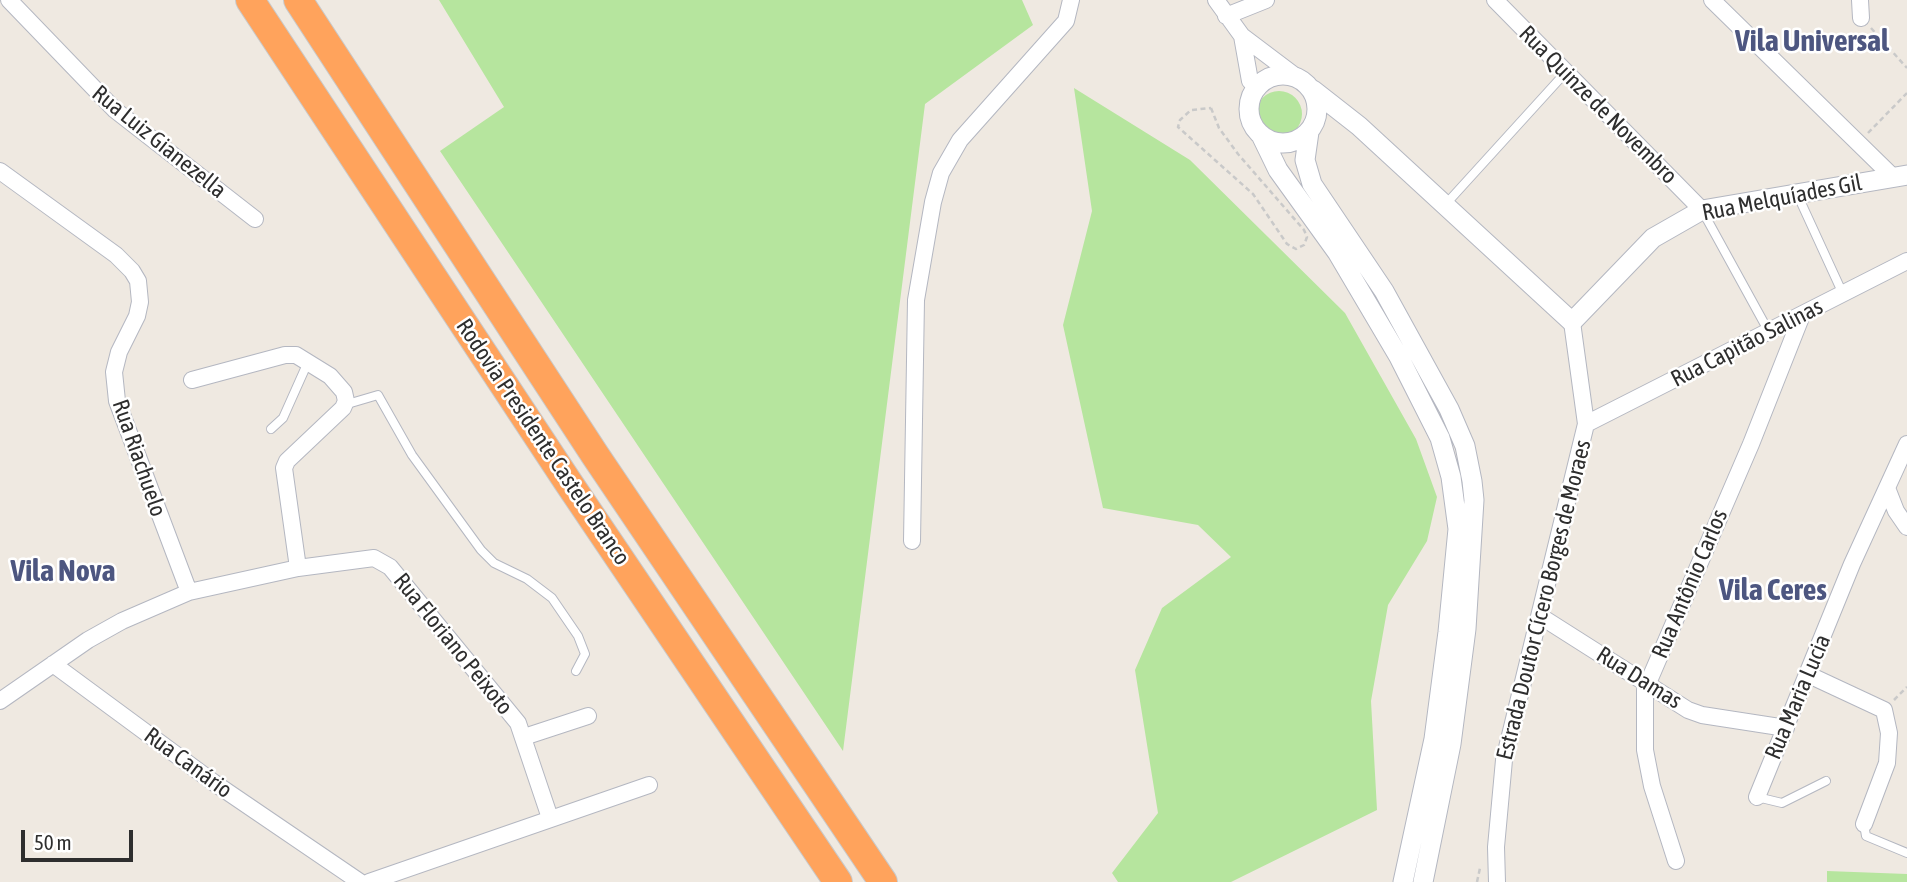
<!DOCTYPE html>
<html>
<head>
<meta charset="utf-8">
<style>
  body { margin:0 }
  #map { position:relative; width:1907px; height:882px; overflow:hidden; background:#efe9e1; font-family:"Asap Condensed",sans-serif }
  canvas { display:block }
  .scale { position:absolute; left:21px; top:830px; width:112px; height:32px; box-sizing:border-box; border:4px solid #2e2e2e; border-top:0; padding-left:9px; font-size:21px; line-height:24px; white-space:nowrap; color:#2e2e2e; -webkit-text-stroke:5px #fff; paint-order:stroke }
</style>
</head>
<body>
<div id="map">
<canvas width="1907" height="882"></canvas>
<div class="scale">50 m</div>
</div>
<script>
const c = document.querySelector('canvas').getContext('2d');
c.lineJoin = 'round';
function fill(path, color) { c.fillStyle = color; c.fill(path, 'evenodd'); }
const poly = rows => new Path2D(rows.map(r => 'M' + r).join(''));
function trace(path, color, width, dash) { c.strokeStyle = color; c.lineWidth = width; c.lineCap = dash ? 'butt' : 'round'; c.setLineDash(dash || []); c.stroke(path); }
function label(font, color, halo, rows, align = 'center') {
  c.font = font + ' "Asap Condensed",sans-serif'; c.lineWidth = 5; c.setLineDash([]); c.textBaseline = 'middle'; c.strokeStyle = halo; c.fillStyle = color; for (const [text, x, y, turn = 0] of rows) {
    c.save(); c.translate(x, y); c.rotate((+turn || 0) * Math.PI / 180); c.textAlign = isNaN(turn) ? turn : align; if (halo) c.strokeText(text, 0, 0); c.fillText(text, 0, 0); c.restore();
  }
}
fill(poly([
  [439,0,1022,0,1033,25,925,104,843,751,440,151,504,107],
  [1074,88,1190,160,1345,313,1416,439,1437,497,1427,541,1388,605,1371,701,1377,810,1231,882,1118,882,1112,873,1158,813,1135,670,1162,608,1231,557,1198,525,1103,508,1063,325,1092,211],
  '1256 114a23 23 0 1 1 46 0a23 23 0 1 1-46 0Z',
  [1827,871,1907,874,1907,882,1827,882]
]), '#b6e59e');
const service = poly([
  [1798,196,1843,294],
  [1445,205,1566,72],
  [1703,212,1769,332],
  [344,405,378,395,412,455,481,550,494,563,527,579,552,598,578,636,585,654,576,671],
  [271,429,283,418,308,362],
  [1757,797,1782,803,1826,781],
  [1864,824,1866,836,1907,853]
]);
const minor = poly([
  [9,0,115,110,255,219],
  [1216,0,1242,36,1295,76],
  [1495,0,1702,210],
  [1712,0,1894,178],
  [1860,0,1861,18],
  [1226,16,1266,0],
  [1242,36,1250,81,1257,87],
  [0,171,116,255,132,271,138,281,140,302,137,316,119,352,114,372,117,401,189,592],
  [192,380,285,355,296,355,330,376,344,392,346,401,343,408,287,461,284,468,298,568],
  [1586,424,1907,261],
  [1887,488,1896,511,1907,527],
  [912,541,916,300,933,202,941,173,960,140,1066,21,1071,0],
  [1540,616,1688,710,1702,715,1786,728],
  [53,664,213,782,360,882],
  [1809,675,1884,710,1889,733,1887,763,1864,824],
  [0,701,88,640,122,621,189,592,298,568,374,558,390,567,518,723,550,818],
  [524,737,588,716],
  [1757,797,1852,564,1907,444],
  [1676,861,1652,786,1645,750,1645,690,1751,444,1802,315],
  [369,882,649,785],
  [1497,882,1496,847,1504,760,1586,424,1572,322]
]);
const tertiary = poly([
  '1249 109a34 34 0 1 1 68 0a34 34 0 1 1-68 0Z',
  [1313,90,1359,126,1572,322,1653,238,1702,210,1907,175],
  [1309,132,1305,160,1312,184,1384,291,1449,409,1465,446,1472,481,1474,500,1466,629,1451,744,1423,882],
  [1261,135,1278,170,1337,252,1399,357,1440,438,1451,477,1458,529,1448,632,1434,739,1403,882]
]);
const motorway = poly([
  [250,0,568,482,838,882],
  [298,0,595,455,883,882]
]);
trace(service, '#b4b7c1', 10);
trace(minor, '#b4b7c1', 18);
trace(tertiary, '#b4b7c1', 21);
trace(motorway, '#c9c9c9', 30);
trace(poly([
  [1871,28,1907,68],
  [1211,108,1219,128,1238,154,1304,230,1307,237,1304,245,1296,249,1287,244,1253,194,1178,127,1180,120,1191,110,1211,108],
  [1868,133,1907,93],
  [1894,700,1907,687],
  [1477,882,1480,868]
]), '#c9c9c9', 2.5, [5, 3.5]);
trace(service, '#fff', 8);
trace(minor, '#fff', 16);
trace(tertiary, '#fff', 19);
trace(motorway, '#ffa35c', 28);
label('23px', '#2e2e2e', '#fff', [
  ["Rua Quinze de Novembro",1598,105,45],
  ["Rua Luiz Gianezella",159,142,39],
  ["Rua Melquíades Gil",1782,198,-11],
  ["Rua Capitão Salinas",1747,343,-27],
  ["Rodovia Presidente Castelo Branco",543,442,56],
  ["Rua Riachuelo",139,458,71],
  ["Rua Antônio Carlos",1690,584,-67],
  ["Estrada Doutor Cícero Borges de Moraes",1544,600,-76],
  ["Rua Floriano Peixoto",453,644,51],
  ["Rua Damas",1639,678,32],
  ["Rua Maria Lucia",1798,697,-67],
  ["Rua Canário",188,763,36]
]);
label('bold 30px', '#4d5680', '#fff', [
  ["Vila Universal",1812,42],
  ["Vila Nova",63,572],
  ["Vila Ceres",1773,591]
]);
</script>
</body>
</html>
